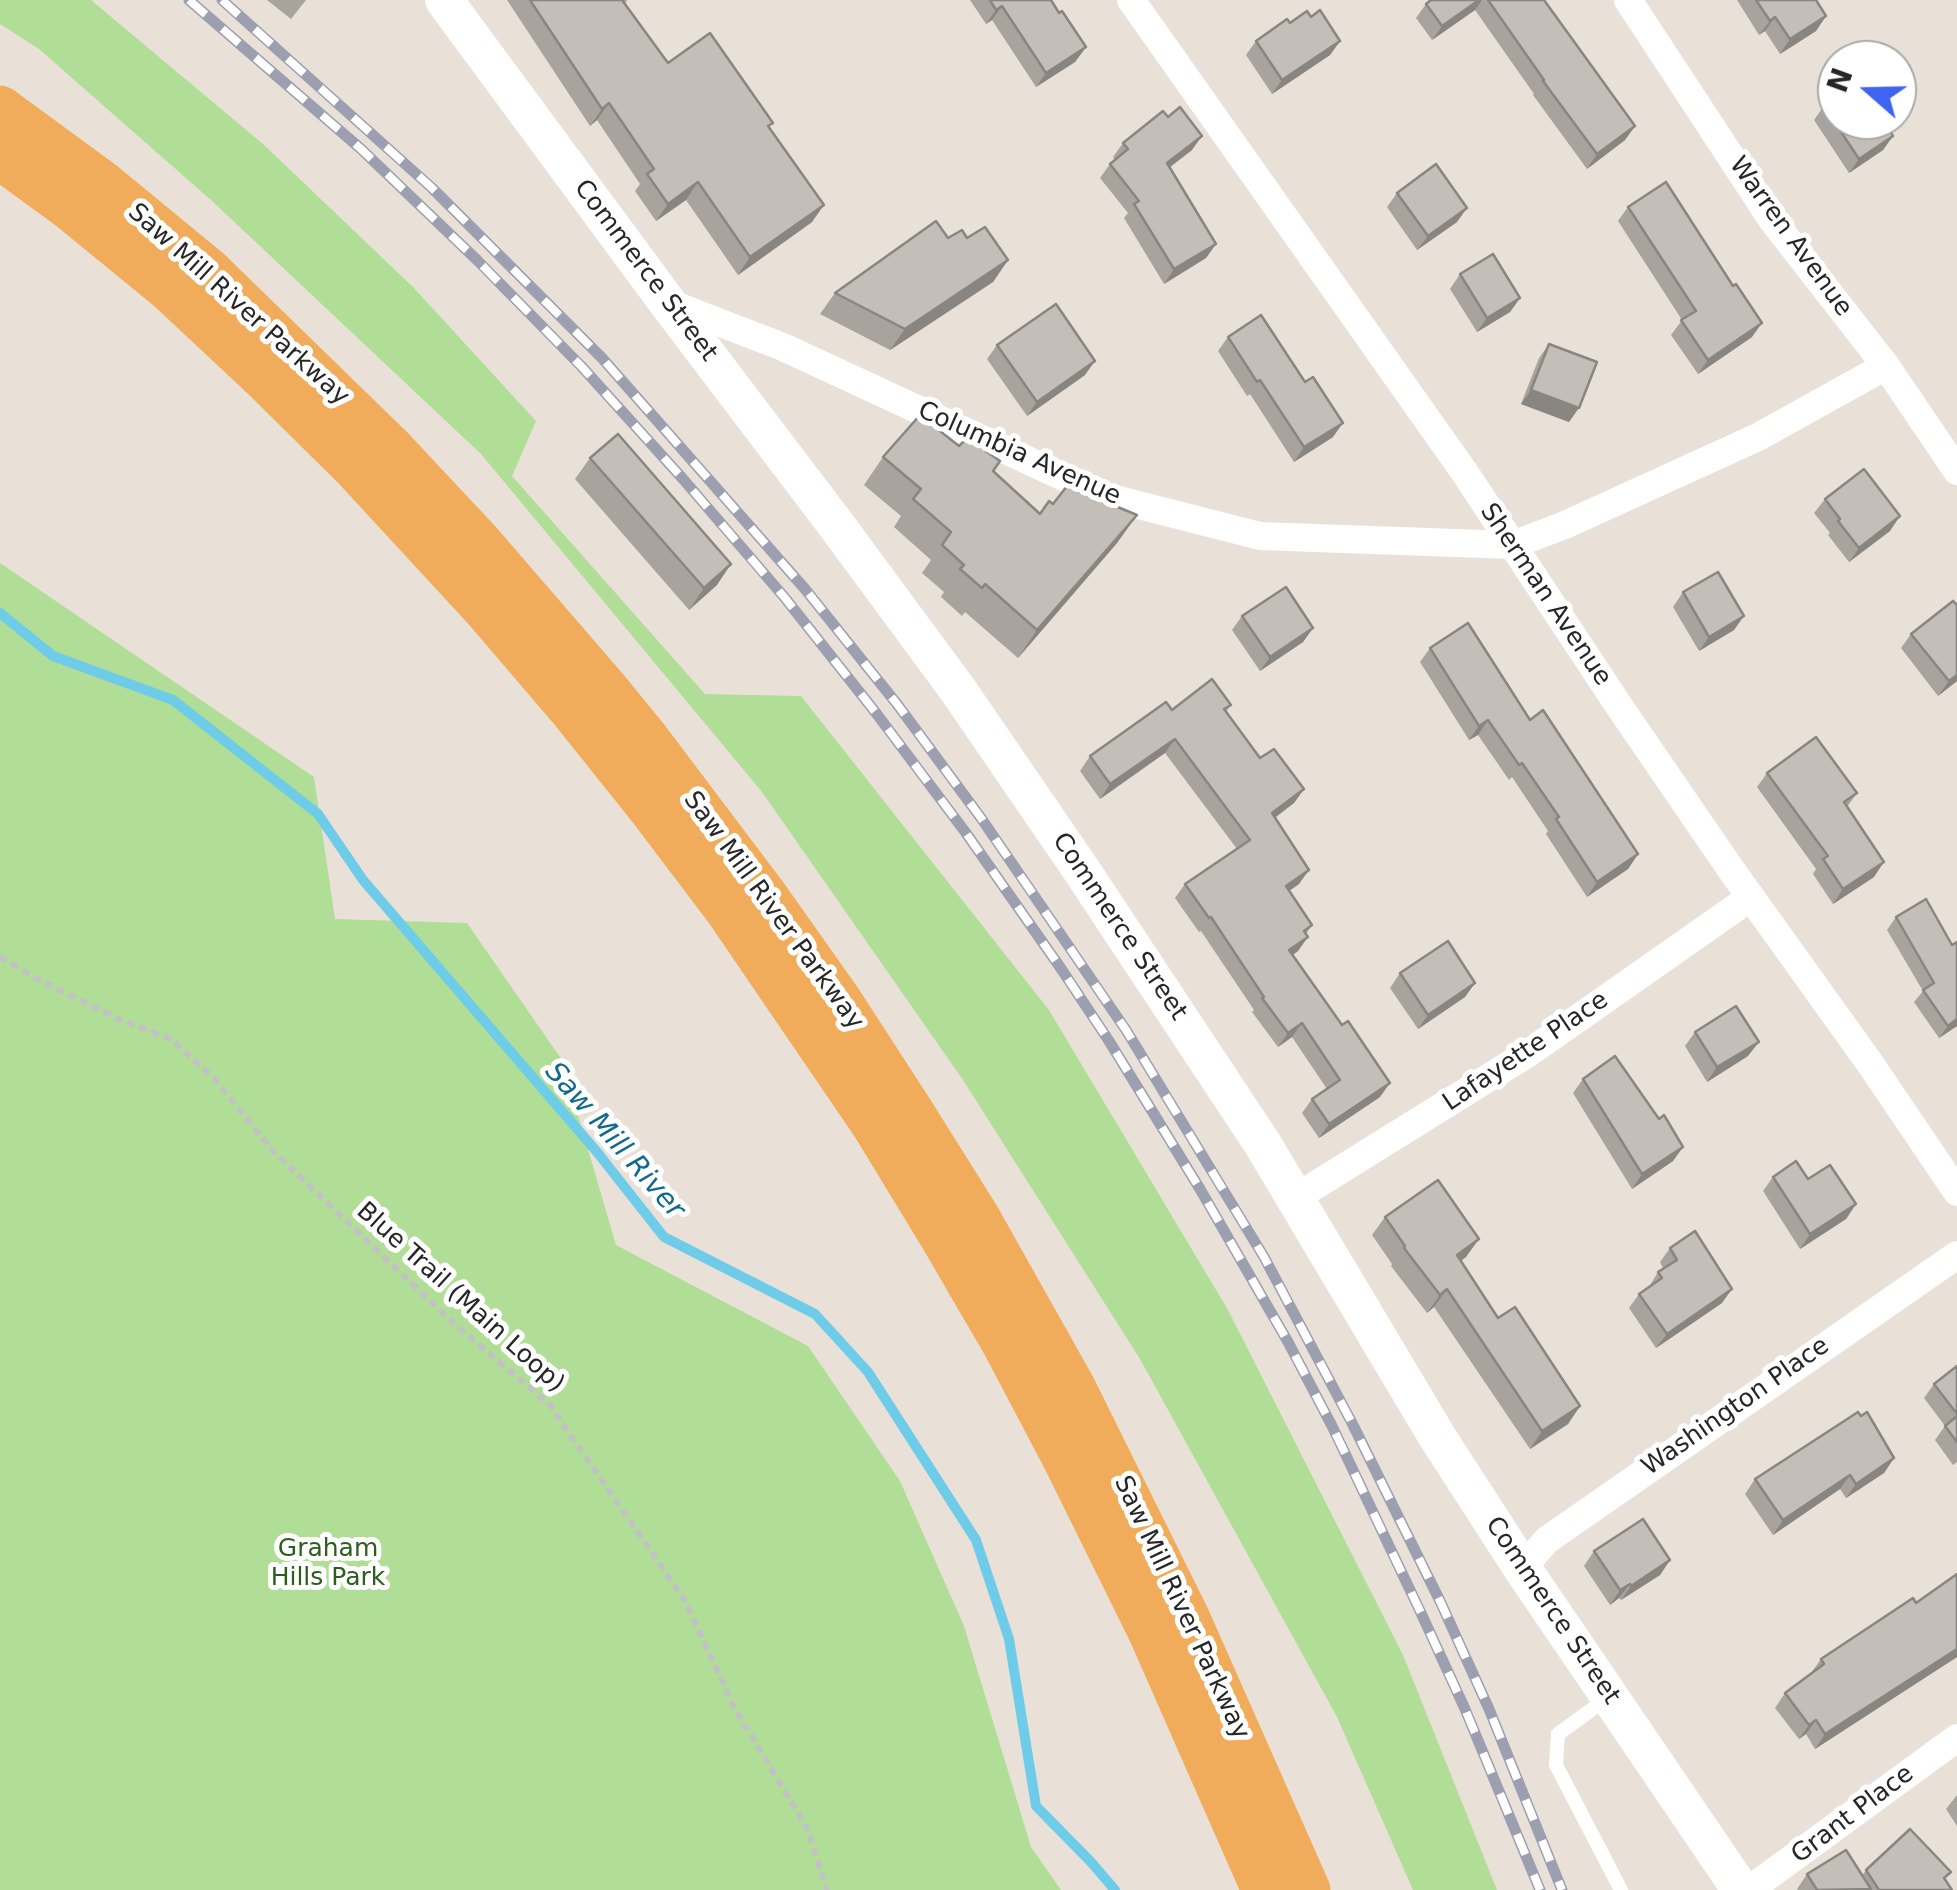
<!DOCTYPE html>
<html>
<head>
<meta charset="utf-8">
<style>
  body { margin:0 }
  #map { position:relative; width:1957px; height:1890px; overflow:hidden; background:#e9e1d8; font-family:"DejaVu Sans",sans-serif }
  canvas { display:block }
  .north { position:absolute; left:1817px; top:40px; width:100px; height:100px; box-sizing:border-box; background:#fff; border:2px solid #a8a8a8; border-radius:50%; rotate:290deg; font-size:28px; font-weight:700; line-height:40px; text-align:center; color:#262626 }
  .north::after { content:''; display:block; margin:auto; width:35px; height:45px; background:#3d65f1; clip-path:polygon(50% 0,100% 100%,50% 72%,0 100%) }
</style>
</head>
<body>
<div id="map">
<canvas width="1957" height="1890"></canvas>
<div class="north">N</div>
</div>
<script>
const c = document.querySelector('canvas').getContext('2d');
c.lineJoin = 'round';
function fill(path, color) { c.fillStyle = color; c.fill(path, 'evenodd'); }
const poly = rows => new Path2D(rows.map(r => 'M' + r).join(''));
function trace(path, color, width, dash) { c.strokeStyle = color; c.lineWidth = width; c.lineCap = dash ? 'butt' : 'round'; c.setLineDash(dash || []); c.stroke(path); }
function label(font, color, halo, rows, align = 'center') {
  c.font = font + ' "DejaVu Sans",sans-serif'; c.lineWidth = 10; c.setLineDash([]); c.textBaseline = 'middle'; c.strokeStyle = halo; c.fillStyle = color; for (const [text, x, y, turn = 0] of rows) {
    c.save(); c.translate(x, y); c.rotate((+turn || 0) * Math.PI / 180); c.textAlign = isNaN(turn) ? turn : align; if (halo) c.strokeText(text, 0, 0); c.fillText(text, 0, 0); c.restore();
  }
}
fill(poly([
  [0,0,91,0,263,144,413,287,536,421,512,476,705,694,801,696,1049,1010,1228,1310,1403,1655,1497,1890,1413,1890,1337,1717,1140,1359,963,1080,762,792,481,454,212,201,39,49,0,24],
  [0,563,314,777,335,919,467,923,562,1060,616,1245,808,1346,900,1481,964,1626,1031,1847,1061,1890,0,1890]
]), '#b1de96');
trace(poly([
  [0,613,53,656,173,700,318,814,363,880,597,1152,664,1237,815,1314,868,1372,976,1540,1009,1639,1036,1806,1091,1862,1115,1890]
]), '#6ecce8', 10);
trace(poly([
  [0,957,43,982,123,1021,171,1039,214,1078,272,1150,451,1321,549,1404,684,1599,735,1709,807,1828,827,1890]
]), '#c2c2c2', 6, [8, 5]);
trace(poly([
  [1609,1697,1558,1734,1556,1765,1621,1890]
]), '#fff', 14);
trace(poly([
  [1131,0,1465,473,1619,706,1732,871,1869,1062,1957,1192],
  [1628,0,1773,221,1886,366,1957,471],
  [669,303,783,347,1107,497,1260,536,1512,545,1565,525,1758,437,1886,366],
  [1295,1198,1530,1052,1751,897],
  [1522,1568,1547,1540,1957,1255],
  [1749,1890,1957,1738]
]), '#fff', 28);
trace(poly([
  [444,0,667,302,837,526,958,690,1082,871,1262,1143,1438,1438,1522,1568,1741,1890]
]), '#fff', 38);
trace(poly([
  [0,108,105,185,207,269,391,448,480,543,607,690,647,739,764,894,839,1000,909,1108,978,1218,1073,1387,1188,1619,1308,1890],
  [0,157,70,208,169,289,263,377,355,468,487,611,570,708,650,808,728,911,874,1125,941,1235,1005,1345,1065,1459,1150,1631,1264,1890]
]), '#f0ac5a', 45);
const rail = poly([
  [189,0,361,149,477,260,582,367,683,479,785,598,876,713,966,833,1062,970,1109,1041,1200,1189,1288,1342,1332,1426,1421,1613,1465,1709,1540,1890],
  [222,0,432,188,602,358,805,589,897,704,981,818,1126,1030,1264,1257,1352,1423,1440,1601,1489,1709,1562,1890]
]);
trace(rail, '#9c9fb0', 11);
trace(rail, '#fff', 8, [22]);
fill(poly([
  [267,0,306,0,291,19],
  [507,0,627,0,625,4,668,63,770,128,812,222,738,275,686,200,656,221,635,191,640,184,597,120,590,126],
  [970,0,1051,0,1086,47,1075,62,1036,87,992,20,986,24],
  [1431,0,1544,0,1635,126,1625,140,1587,169,1533,95,1534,94,1475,10,1432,40,1416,18,1426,4],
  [1737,0,1816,0,1826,16,1816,31,1780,54,1765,31,1759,35],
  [1290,23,1340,41,1330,55,1272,94,1246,55,1256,41],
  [1824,106,1882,121,1893,136,1883,150,1849,173,1814,120],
  [1123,143,1192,150,1170,167,1216,244,1206,258,1164,284,1124,218,1128,213,1100,178,1110,164,1115,160,1113,157],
  [1397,193,1457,222,1417,250,1387,207],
  [1628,207,1733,286,1752,337,1698,374,1671,335,1682,320,1618,221],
  [948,238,967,238,1008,260,993,282,890,350,820,314,835,293],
  [1460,274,1520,298,1510,312,1477,332,1450,289],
  [1228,337,1333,437,1294,462,1250,394,1247,396,1218,351],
  [1549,344,1569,422,1521,404,1539,358],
  [997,345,1085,375,1027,416,987,359],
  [959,446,993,471,1040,514,1053,504,1137,515,1117,543,1018,658,965,612,962,616,941,597,944,592,922,573,931,560,894,527,901,516,864,485,883,457],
  [590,458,717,585,689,610,575,479],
  [1825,499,1890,531,1849,562,1828,535,1830,533,1814,513],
  [1683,592,1734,630,1699,651,1673,607],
  [1242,616,1313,628,1303,642,1260,671,1232,630],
  [1911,634,1957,681,1938,696,1901,648],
  [1430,648,1530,720,1638,854,1628,869,1587,897,1546,834,1548,831,1512,777,1509,780,1478,735,1469,740,1420,662],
  [1231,705,1226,712,1260,758,1304,789,1294,803,1275,818,1299,884,1289,891,1312,925,1306,934,1298,951,1293,955,1380,1097,1319,1138,1302,1113,1312,1099,1327,1089,1292,1037,1278,1047,1252,1012,1254,1010,1201,931,1199,932,1175,898,1185,884,1237,849,1165,753,1100,799,1080,771,1090,756,1172,710],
  [1767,773,1857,793,1847,807,1874,877,1833,904,1813,874,1816,869,1757,787],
  [1896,917,1952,945,1957,942,1957,1026,1939,1038,1914,1002,1923,991,1887,930],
  [1400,973,1475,983,1465,997,1418,1029,1390,988],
  [1695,1032,1748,1056,1707,1082,1685,1046],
  [1583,1079,1659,1119,1683,1147,1673,1161,1632,1189,1573,1093],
  [1773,1177,1808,1179,1856,1204,1846,1219,1800,1249,1763,1191],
  [1385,1217,1466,1257,1461,1261,1498,1318,1580,1406,1568,1424,1530,1449,1434,1307,1427,1313,1391,1266,1392,1264,1372,1235],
  [1670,1248,1722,1303,1656,1348,1629,1308,1639,1294,1649,1287,1658,1272,1663,1268,1660,1262],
  [1957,1366,1957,1462,1953,1465,1935,1440,1945,1426,1924,1398,1934,1384],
  [1894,1458,1884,1473,1846,1498,1840,1489,1773,1535,1745,1494,1755,1479],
  [1594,1551,1670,1560,1660,1575,1621,1600,1619,1598,1610,1605,1584,1566],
  [1957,1574,1957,1657,1815,1749,1806,1734,1799,1739,1775,1708,1785,1693,1811,1673,1821,1659,1916,1603],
  [1957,1795,1957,1826,1946,1809],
  [1866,1870,1945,1880,1952,1890,1798,1890,1797,1889,1807,1874,1862,1876]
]), '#a9a39e');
fill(poly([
  [1479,0,1482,0,1475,10,1432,40,1442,26],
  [1002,6,992,20,986,24,996,10],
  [1826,16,1816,31,1780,54,1790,39],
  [1775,17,1765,31,1759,35,1770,21],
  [1340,41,1330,55,1272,94,1282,80],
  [1086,47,1075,62,1036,87,1046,73],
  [609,103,597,120,590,126,602,109],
  [1635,126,1625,140,1587,169,1597,154],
  [1202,136,1192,150,1157,177,1167,163],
  [1893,136,1883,150,1849,173,1859,159],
  [698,182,686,200,656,221,668,204],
  [824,205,812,222,738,275,750,257],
  [1467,208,1457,222,1417,250,1428,236],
  [1216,244,1206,258,1164,284,1174,269],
  [1008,260,993,282,890,350,905,329],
  [1520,298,1510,312,1477,332,1487,318],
  [1762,323,1752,337,1698,374,1708,360],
  [1095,361,1085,375,1027,416,1037,402],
  [1531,390,1579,408,1569,422,1521,404],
  [1343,423,1333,437,1294,462,1304,447],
  [1137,515,1117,543,1018,658,1037,630],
  [1900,516,1890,531,1849,562,1859,548],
  [731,564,717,585,689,610,704,588],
  [1744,616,1734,630,1699,651,1709,637],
  [1313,628,1303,642,1260,671,1270,657],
  [1957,675,1957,681,1938,696,1949,681],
  [1488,720,1478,735,1469,740,1479,726],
  [1175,739,1165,753,1100,799,1110,784],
  [1304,789,1294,803,1262,827,1272,813],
  [1638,854,1628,869,1587,897,1597,882],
  [1884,862,1874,877,1833,904,1843,889],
  [1309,870,1299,884,1276,900,1286,886],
  [1308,937,1298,951,1279,964,1289,950],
  [1475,983,1465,997,1418,1029,1428,1015],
  [1957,1019,1957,1026,1939,1038,1948,1026],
  [1302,1023,1292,1037,1278,1047,1288,1033],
  [1759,1042,1748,1056,1707,1082,1717,1067],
  [1390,1083,1380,1097,1319,1138,1329,1124],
  [1683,1147,1673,1161,1632,1189,1642,1174],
  [1856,1204,1846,1219,1800,1249,1810,1234],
  [1479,1239,1466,1257,1444,1273,1457,1255],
  [1447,1289,1434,1307,1427,1313,1440,1295],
  [1732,1289,1722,1303,1656,1348,1667,1334],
  [1580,1406,1568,1424,1530,1449,1542,1431],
  [1894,1458,1884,1473,1846,1498,1856,1484],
  [1850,1475,1840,1489,1773,1535,1783,1520],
  [1670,1560,1660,1575,1621,1600,1631,1586],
  [1630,1584,1619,1598,1610,1605,1620,1590],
  [1957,1649,1957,1657,1815,1749,1825,1734],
  [1816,1720,1806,1734,1799,1739,1809,1725]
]), '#898581');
const building = poly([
  [530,0,622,0,668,63,710,33,773,123,768,126,824,205,750,257,698,182,668,204,647,174,654,169,609,103,602,109,530,0],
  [990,0,1051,0,1059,13,1062,11,1086,47,1046,73,1002,6,996,10,990,0],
  [1431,0,1479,0,1442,26,1426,4,1431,0],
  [1488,0,1544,0,1635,126,1597,154,1543,81,1544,80,1488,0],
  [1756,0,1816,0,1826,16,1790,39,1775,17,1770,21,1756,0],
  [1320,10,1340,41,1282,80,1256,41,1287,19,1290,23,1307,11,1311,17,1320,10],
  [1837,96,1837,120,1882,120,1893,136,1859,159,1824,106,1837,96],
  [1180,107,1202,136,1167,163,1216,244,1174,269,1134,204,1139,201,1110,164,1128,149,1123,143,1163,111,1168,117,1180,107],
  [1436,164,1467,208,1428,236,1397,193,1436,164],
  [1666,182,1733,286,1736,284,1762,323,1708,360,1681,320,1696,311,1628,207,1666,182],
  [936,221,948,238,962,230,967,238,985,227,1008,260,905,329,835,293,936,221],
  [1493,254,1520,298,1487,318,1460,274,1493,254],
  [1056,304,1095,361,1037,402,997,345,1056,304],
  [1261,315,1305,382,1313,377,1343,423,1304,447,1260,380,1257,382,1228,337,1261,315],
  [1549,344,1597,362,1579,408,1531,390,1549,344],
  [920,415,959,446,967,438,1000,461,993,471,1040,514,1049,501,1053,504,1067,486,1137,515,1037,630,985,584,982,588,960,569,964,565,942,545,951,532,913,499,921,489,883,457,920,415],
  [618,434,731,564,704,588,590,458,618,434],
  [1864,469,1900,516,1859,548,1838,521,1840,519,1825,499,1864,469],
  [1718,572,1744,616,1709,637,1683,592,1718,572],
  [1286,587,1313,628,1270,657,1242,616,1286,587],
  [1953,601,1957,605,1957,675,1949,681,1911,634,1953,601],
  [1468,623,1530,720,1543,710,1638,854,1597,882,1556,819,1559,817,1522,763,1519,765,1488,720,1479,726,1430,648,1468,623],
  [1212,679,1231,705,1224,709,1260,758,1274,749,1304,789,1272,813,1309,870,1286,886,1312,925,1304,931,1308,937,1289,950,1342,1025,1348,1021,1390,1083,1329,1124,1312,1099,1340,1080,1302,1023,1288,1033,1262,998,1264,997,1211,917,1209,918,1185,884,1250,840,1175,739,1110,784,1090,756,1166,702,1172,710,1212,679],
  [1816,737,1857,793,1844,802,1884,862,1843,889,1823,859,1828,856,1767,773,1816,737],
  [1926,899,1952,945,1957,942,1957,1019,1948,1026,1923,990,1934,983,1896,917,1926,899],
  [1448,941,1475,983,1428,1015,1400,973,1448,941],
  [1736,1006,1759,1042,1717,1067,1695,1032,1736,1006],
  [1615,1056,1659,1119,1664,1115,1683,1147,1642,1174,1583,1079,1615,1056],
  [1796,1161,1808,1179,1830,1165,1856,1204,1810,1234,1773,1177,1796,1161],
  [1438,1180,1479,1239,1457,1255,1498,1318,1515,1307,1580,1406,1542,1431,1447,1289,1440,1295,1404,1248,1405,1246,1385,1217,1438,1180],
  [1695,1231,1732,1289,1667,1334,1639,1294,1662,1278,1658,1272,1677,1260,1670,1248,1695,1231],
  [1957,1366,1957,1414,1934,1384,1957,1366],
  [1858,1412,1861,1416,1867,1412,1894,1458,1856,1484,1850,1475,1783,1520,1755,1479,1858,1412],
  [1957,1416,1957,1442,1945,1426,1957,1416],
  [1643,1519,1670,1560,1631,1586,1630,1584,1620,1590,1594,1551,1643,1519],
  [1957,1574,1957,1649,1825,1734,1816,1720,1809,1725,1785,1693,1824,1664,1821,1659,1913,1598,1916,1603,1957,1574],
  [1910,1829,1951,1872,1944,1878,1952,1890,1879,1890,1866,1870,1910,1829],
  [1846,1850,1871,1889,1817,1890,1807,1874,1846,1850]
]);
fill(building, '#c4beb8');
trace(building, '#898581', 2.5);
label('25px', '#262626', '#fff', [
  ["Warren Avenue",1790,237,54],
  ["Commerce Street",645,271,53],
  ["Saw Mill River Parkway",238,305,42],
  ["Columbia Avenue",1019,454,24],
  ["Sherman Avenue",1545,595,56],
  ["Saw Mill River Parkway",773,911,54],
  ["Commerce Street",1119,927,56],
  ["Lafayette Place",1526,1052,-34],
  ["Blue Trail (Main Loop)",460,1298,42],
  ["Washington Place",1736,1407,-35],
  ["Saw Mill River Parkway",1181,1608,65],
  ["Commerce Street",1552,1611,56],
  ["Grant Place",1853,1815,-37]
]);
label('25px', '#2c5e1c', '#fff', [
  ["Graham",328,1549],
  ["Hills Park",328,1578]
]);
label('italic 28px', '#13688e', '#fff', [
  ["Saw Mill River",614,1141,49]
]);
</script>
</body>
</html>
